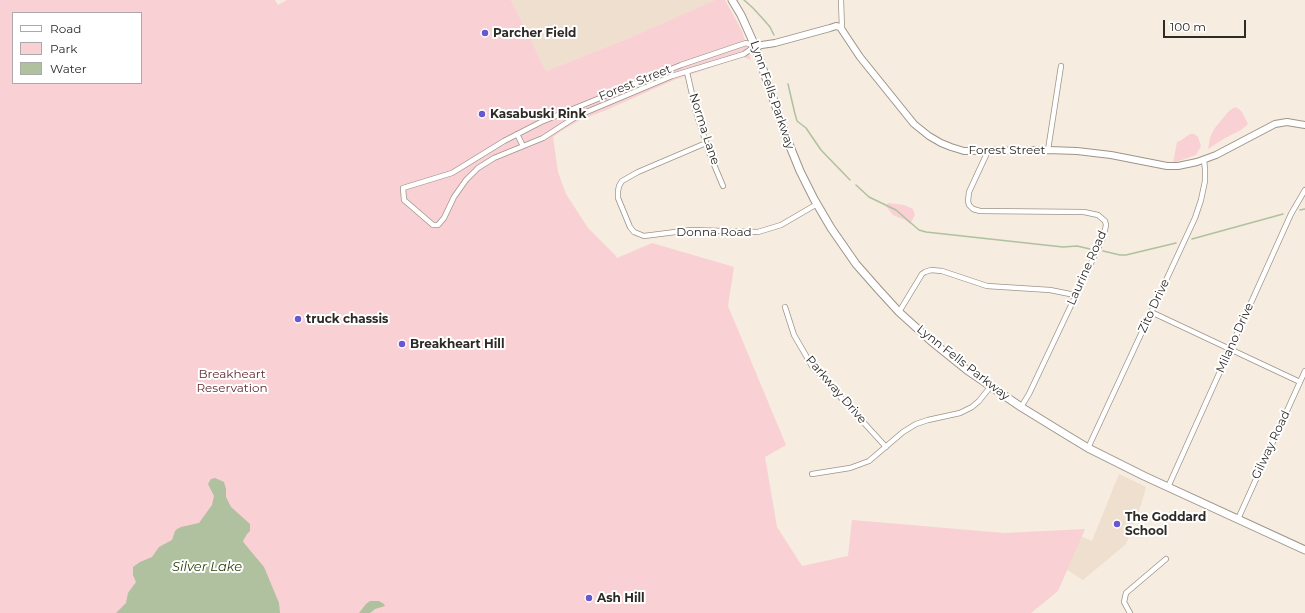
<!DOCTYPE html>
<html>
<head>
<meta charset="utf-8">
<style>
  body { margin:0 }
  #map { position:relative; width:1305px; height:613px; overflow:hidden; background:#f6ecdf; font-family:Montserrat,sans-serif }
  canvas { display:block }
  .legend { position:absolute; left:12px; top:12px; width:130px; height:72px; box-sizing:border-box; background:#fff; border:1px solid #abaaa8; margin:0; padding:5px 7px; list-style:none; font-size:12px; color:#2e2a26 }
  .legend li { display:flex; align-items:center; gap:8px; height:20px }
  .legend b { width:20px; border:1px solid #abaaa8 }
  .scale { position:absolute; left:1163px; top:20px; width:83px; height:18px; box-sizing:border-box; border:2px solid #2e2a26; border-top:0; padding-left:5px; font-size:12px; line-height:14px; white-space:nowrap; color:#2e2a26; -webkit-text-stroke:3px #fff; paint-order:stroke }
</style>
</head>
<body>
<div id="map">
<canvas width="1305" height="613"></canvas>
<ul class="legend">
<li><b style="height:5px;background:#fff"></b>Road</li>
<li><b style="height:11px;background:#f9d0d3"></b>Park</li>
<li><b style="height:11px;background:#afc19e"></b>Water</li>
</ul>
<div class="scale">100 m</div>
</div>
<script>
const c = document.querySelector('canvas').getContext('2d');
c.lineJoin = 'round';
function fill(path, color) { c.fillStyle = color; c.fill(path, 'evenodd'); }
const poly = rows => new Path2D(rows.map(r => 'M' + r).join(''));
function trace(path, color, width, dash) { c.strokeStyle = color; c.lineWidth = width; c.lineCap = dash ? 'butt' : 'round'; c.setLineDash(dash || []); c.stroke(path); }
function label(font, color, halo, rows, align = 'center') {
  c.font = font + ' Montserrat,sans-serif'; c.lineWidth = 4; c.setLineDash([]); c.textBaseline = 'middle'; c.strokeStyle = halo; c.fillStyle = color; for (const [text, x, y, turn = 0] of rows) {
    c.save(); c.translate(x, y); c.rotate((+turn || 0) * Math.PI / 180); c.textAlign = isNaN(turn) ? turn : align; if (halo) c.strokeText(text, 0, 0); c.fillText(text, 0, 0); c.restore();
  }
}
fill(poly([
  [511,0,715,0,634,36,546,71],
  [1119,474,1146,487,1141,505,1126,544,1083,580,1052,560,1069,531,1092,541]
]), '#efdfce');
fill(poly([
  [0,0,275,0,278,5,287,0,511,0,546,71,634,36,715,0,725,0,742,31,751,60,743,57,674,80,604,111,580,120,561,131,553,137,558,172,566,194,588,228,615,255,617,258,652,243,734,267,728,306,786,445,765,457,777,527,802,566,848,556,852,520,1004,533,1085,529,1058,591,1031,613,0,613],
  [13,13,141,13,141,83,13,83],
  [1235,107,1239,109,1242,112,1248,124,1241,130,1225,138,1208,149,1210,138,1214,129,1229,111],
  [1190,134,1194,134,1198,137,1201,146,1196,155,1173,163,1177,142,1180,141],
  [888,203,904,205,913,209,915,215,910,224,905,220,893,215,886,206]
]), '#f9d0d3');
fill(poly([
  [215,478,224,482,226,489,226,497,231,507,250,524,250,531,247,534,243,541,244,543,264,567,279,603,280,613,116,613,126,603,128,593,136,582,133,575,133,567,140,562,152,557,159,547,172,540,175,531,177,529,181,527,199,523,212,505,214,496,208,484,211,479],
  [370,601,379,601,384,604,385,606,375,609,370,613,359,613,366,604]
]), '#afc19e');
trace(poly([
  [744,0,753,8,764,20,770,27,774,35],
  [788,84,795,114,797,121,806,128,821,150,850,180],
  [856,185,869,197,896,210,919,230,926,232,1063,247,1077,246,1090,249],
  [1300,210,1305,209],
  [1192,239,1283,214],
  [1103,251,1120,255,1126,255,1176,243]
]), '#afc19e', 1.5);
const street = poly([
  [841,0,842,29],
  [746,43,755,46,744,54,672,76,577,116,543,138,494,158,478,168,466,180,454,197,444,218,438,225,433,225,404,200,403,188,452,173,504,141,541,122,681,65,740,45,746,43],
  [687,72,696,112,710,155,723,186],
  [517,134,523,146],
  [706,143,638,172,622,181,619,186,618,191,618,198,630,227,634,232,644,236,691,230,758,232,781,225,817,204],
  [1048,150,1061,66],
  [988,151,969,192,968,201,969,205,973,209,980,211,1084,212,1098,215,1105,221,1106,225,1105,230,1102,240,1029,394,1021,407],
  [785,307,794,335,812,366,886,447],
  [899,312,922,274,925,272,931,270,942,271,987,286,1050,290,1075,295],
  [1151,312,1300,382],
  [1088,448,1195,218,1201,200,1205,181,1205,169,1204,160],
  [812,474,850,468,869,461,903,432,916,424,928,420,960,413,972,407,979,401,991,386],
  [1168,487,1291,214,1305,190],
  [1238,519,1305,371],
  [1130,613,1124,602,1126,593,1166,559]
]);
const secondary = poly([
  [755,46,775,43,830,28,836,26,840,27,860,57,914,124,929,136,941,143,951,147,964,151,1048,150,1077,151,1111,155,1167,166,1178,166,1197,162,1216,155,1275,124,1287,122,1305,125]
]);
const primary = poly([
  [732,0,741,15,755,46,787,139,800,171,814,199,831,228,856,264,878,289,899,312,931,341,967,370,1021,407,1060,431,1088,448,1144,476,1305,550]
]);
trace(street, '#9e9489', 6);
trace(secondary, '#9e9489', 8);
trace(primary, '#9e9489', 9);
trace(street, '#fff', 4.5);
trace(secondary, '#fff', 6);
trace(primary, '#fff', 7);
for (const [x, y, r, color] of [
  [485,33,4,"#6758d1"],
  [482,114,4,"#6758d1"],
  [298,319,4,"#6758d1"],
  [402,344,4,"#6758d1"],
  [1117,524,4,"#6758d1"],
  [589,598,4,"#6758d1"]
]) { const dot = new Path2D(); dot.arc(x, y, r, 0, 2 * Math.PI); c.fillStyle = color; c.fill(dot); trace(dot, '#fff', 1.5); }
label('bold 12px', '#2e2a26', '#fff', [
  ["Parcher Field",493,33],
  ["Kasabuski Rink",490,114],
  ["truck chassis",306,319],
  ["Breakheart Hill",410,344],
  ["The Goddard",1125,517],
  ["School",1125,531],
  ["Ash Hill",597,598]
], 'left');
label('12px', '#2e2a26', '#fff', [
  ["Forest Street",635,83,-22],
  ["Lynn Fells Parkway",772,95,71],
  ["Norma Lane",704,129,72],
  ["Forest Street",1007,150],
  ["Donna Road",714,232],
  ["Laurine Road",1087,268,-66],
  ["Zito Drive",1154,306,-65],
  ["Milano Drive",1235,338,-66],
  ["Lynn Fells Parkway",963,363,38],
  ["Parkway Drive",836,390,49],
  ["Gilway Road",1271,445,-65]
]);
label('12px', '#632b33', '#fff', [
  ["Breakheart",232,374],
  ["Reservation",232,388]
]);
label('italic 13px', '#293f09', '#fff', [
  ["Silver Lake",207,567]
]);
</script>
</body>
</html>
